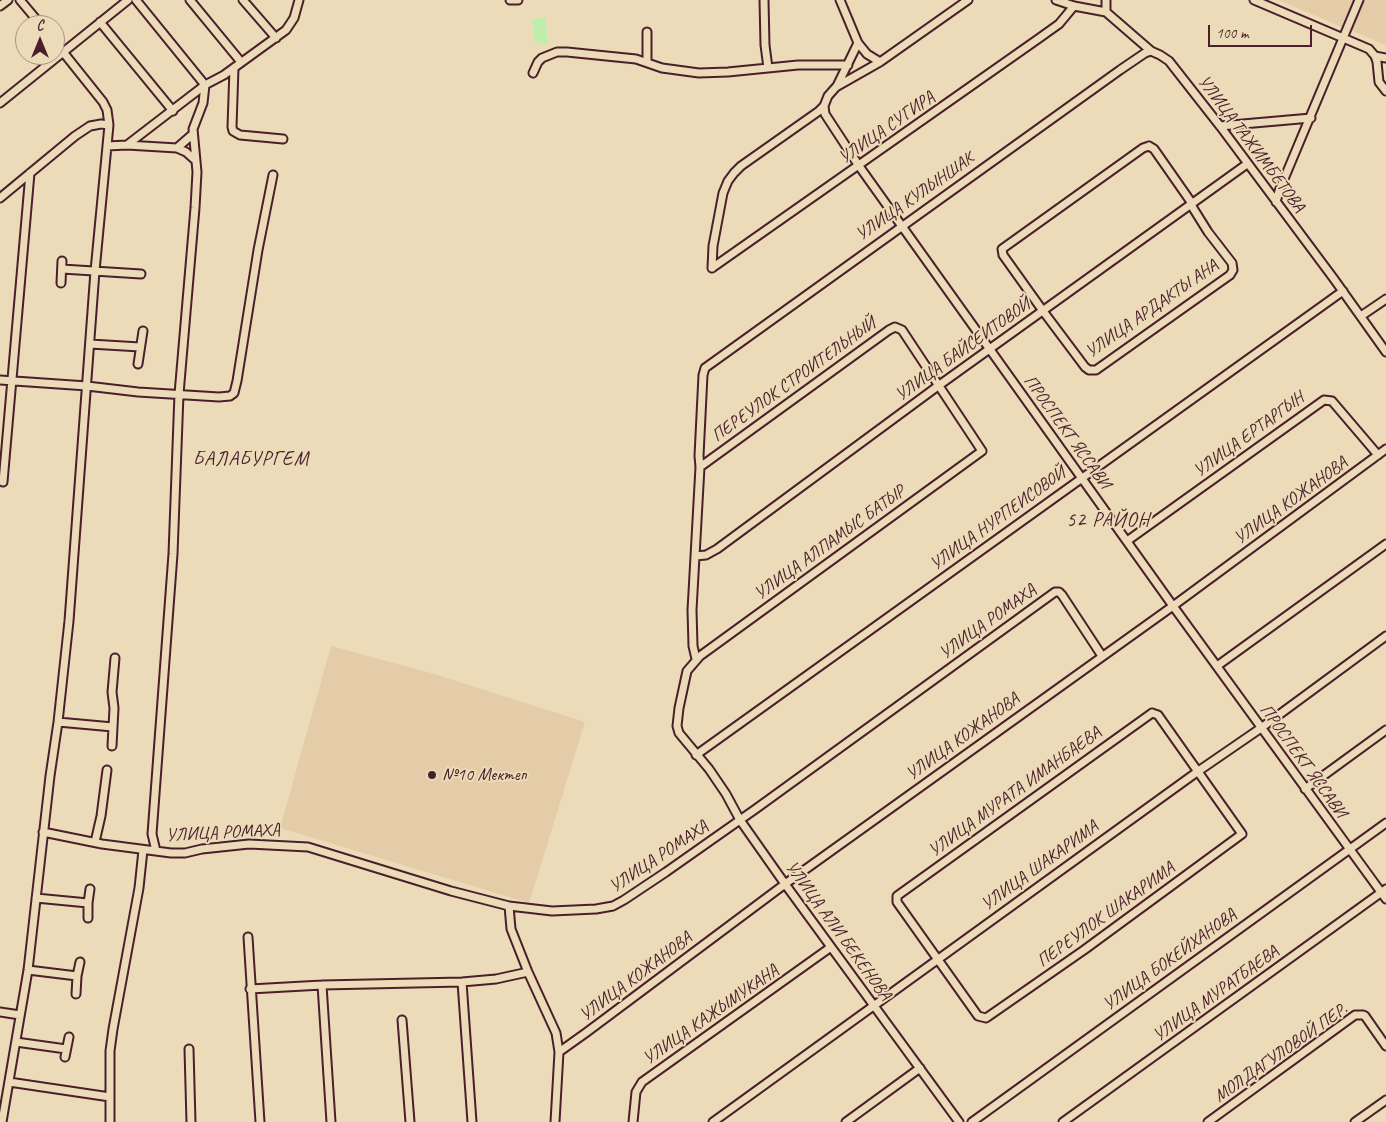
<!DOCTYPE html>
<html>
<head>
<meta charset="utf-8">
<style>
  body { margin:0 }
  #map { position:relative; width:1386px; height:1122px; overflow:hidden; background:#ecdbb8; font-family:Caveat,sans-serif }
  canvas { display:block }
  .north { position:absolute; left:15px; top:15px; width:50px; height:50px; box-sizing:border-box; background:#ecdbb8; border:1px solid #ab9080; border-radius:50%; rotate:0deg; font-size:14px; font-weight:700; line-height:20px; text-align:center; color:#4a1f2b }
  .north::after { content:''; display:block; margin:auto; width:18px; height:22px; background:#4a1f2b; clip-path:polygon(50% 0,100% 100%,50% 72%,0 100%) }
  .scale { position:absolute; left:1208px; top:25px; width:104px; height:22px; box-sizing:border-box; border:2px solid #4a1f2b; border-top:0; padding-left:6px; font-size:15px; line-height:18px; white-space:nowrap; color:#4a1f2b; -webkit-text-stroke:4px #ecdbb8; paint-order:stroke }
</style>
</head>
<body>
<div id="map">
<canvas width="1386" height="1122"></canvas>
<div class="north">С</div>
<div class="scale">100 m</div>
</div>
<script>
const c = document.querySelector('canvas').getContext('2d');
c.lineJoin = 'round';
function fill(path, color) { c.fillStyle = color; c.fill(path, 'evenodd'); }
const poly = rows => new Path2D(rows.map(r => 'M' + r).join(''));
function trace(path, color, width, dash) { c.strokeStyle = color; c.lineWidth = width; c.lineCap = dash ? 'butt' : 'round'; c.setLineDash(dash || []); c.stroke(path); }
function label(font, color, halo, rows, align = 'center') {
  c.font = font + ' Caveat,sans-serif'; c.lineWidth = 4; c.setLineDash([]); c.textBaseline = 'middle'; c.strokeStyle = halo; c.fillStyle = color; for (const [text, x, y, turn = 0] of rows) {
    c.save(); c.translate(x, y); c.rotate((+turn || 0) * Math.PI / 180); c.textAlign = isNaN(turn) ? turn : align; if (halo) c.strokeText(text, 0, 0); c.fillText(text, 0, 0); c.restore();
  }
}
fill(poly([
  [1278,0,1386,0,1386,45,1328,21],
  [331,646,431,673,585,722,529,903,280,828]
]), '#e4cca9');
fill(poly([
  [545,18,548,43,535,44,532,19]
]), '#bfeeac');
const minor = poly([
  [20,0,41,25],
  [136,0,205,85,203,103,193,129,197,172,195,208,179,394,173,554,152,834,156,851],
  [190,0,241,62],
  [243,0,276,38],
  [510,0,518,0],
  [764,0,765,45,768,68],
  [840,0,858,43,867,54,880,62],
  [1056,0,1074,6,1106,12,1151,51,1160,55,1169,61,1220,126,1334,279,1386,352],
  [1106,0,1106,12],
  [1254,0,1369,49,1375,56,1377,62,1379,82,1386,91],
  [0,6,8,0],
  [100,22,173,111],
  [1375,56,1386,58],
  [647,62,647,32],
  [234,68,232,127,233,131,240,135,283,139],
  [533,73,538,62,542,58,557,52,567,52,636,59,662,68,699,73,728,72,798,65,848,65],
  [837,86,858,43],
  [0,103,128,0],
  [824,106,825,114,859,166,1173,606,1386,899],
  [1220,126,1311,118],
  [127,145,205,85,224,75,286,30,294,18,299,0],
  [107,146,127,145,177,148,186,152,195,160],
  [1149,146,1154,149,1191,202,1193,208,1208,232,1232,263,1233,270,1230,275,1096,370,1089,370,1085,367,1043,311,1003,255,1002,249,1143,148,1149,146],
  [177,148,193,134],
  [0,198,75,136,90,126,101,124,109,125],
  [1276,202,1279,191,1359,0],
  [712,268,1038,39,1059,24,1074,6],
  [712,268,713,246,723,193,728,181,734,173,741,166,819,111,824,106,828,96,836,87,880,62,968,0],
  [62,269,141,274],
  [61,283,62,261],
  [1361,316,1386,299],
  [90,344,140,347],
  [138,364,143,331],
  [0,380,87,386,138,392,219,397,230,396,234,393,237,381,258,250,273,175],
  [700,467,889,330,895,327,902,330,982,451,700,656,687,671,679,708,677,726,679,733,709,769,726,794,740,820,785,884,959,1122],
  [3,482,30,173],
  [1127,541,1324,400,1332,401,1378,455],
  [695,556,706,555,717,549,938,386,1247,164],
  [696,659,693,646,692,610,700,467,699,456,703,375,705,368,1120,70,1145,53,1151,51],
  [1217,666,1386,544],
  [1152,713,1158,715,1242,834,1084,950,989,1016,986,1018,978,1016,897,902,897,896,1152,713],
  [58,722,113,727],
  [112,746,114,708,112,692,115,658],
  [696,755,1343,291],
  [1305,789,1386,730],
  [43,832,102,844,171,853,185,853,202,849,249,844,308,847,451,891,509,906,552,911,596,909,613,906,624,900,666,872,757,808,1055,592,1059,592,1062,595,1102,656],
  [95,842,101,816,107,770],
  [36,898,88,903],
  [509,906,511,929,528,972,556,1033,559,1052,555,1122],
  [88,918,88,903,90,889],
  [248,937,260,1122],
  [28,970,77,976],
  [462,982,472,1122],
  [322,985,331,1122],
  [250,989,322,985,462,982,496,979,528,972],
  [76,994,77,976,80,962],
  [0,1012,20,1015],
  [402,1020,410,1122],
  [16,1042,66,1049],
  [189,1049,191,1122],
  [559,1052,587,1032,785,884,1173,606,1386,449],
  [65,1057,69,1037],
  [9,1082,110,1097],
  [2,1122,28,970,50,776,58,722,69,621,95,271,109,125,107,110,103,102,55,42],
  [110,1122,110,1051,113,1029,139,888,143,850],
  [633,1122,636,1092,642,1082,831,947],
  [713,1122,1197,772,1261,728,1386,636],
  [846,1122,920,1068],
  [972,1122,1386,823],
  [1063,1122,1386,889],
  [1208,1122,1355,1015,1363,1015,1365,1016,1386,1046],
  [1355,1122,1386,1100]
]);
trace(minor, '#4a1f2b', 11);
trace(minor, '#ecdbb8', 7);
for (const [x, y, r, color] of [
  [432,775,5,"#4a1f2b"]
]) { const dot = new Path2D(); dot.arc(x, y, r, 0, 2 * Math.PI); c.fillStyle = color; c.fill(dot); trace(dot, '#ecdbb8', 2); }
label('18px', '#4a1f2b', '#ecdbb8', [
  ["УЛИЦА СУГИРА",887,128,-35],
  ["УЛИЦА ТАЖИМБЕТОВА",1251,144,53],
  ["УЛИЦА КУЛЫНШАК",915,197,-35],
  ["УЛИЦА АРДАКТЫ АНА",1152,309,-35],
  ["УЛИЦА БАЙСЕИТОВОЙ",963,350,-36],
  ["ПЕРЕУЛОК СТРОИТЕЛЬНЫЙ",794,380,-36],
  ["ПРОСПЕКТ ЯССАВИ",1067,432,54],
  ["УЛИЦА ЕРТАРГЫН",1249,435,-36],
  ["УЛИЦА КОЖАНОВА",1291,501,-36],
  ["УЛИЦА НУРПЕИСОВОЙ",998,519,-36],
  ["УЛИЦА АЛПАМЫС БАТЫР",830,543,-36],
  ["УЛИЦА РОМАХА",988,622,-36],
  ["УЛИЦА КОЖАНОВА",963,737,-36],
  ["ПРОСПЕКТ ЯССАВИ",1303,761,54],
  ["УЛИЦА МУРАТА ИМАНБАЕВА",1015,792,-36],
  ["УЛИЦА РОМАХА",223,833,-3],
  ["УЛИЦА РОМАХА",659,857,-34],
  ["УЛИЦА ШАКАРИМА",1040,866,-36],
  ["ПЕРЕУЛОК ШАКАРИМА",1106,915,-36],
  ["УЛИЦА АЛИ БЕКЕНОВА",838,931,54],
  ["УЛИЦА БОКЕЙХАНОВА",1170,960,-36],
  ["УЛИЦА КОЖАНОВА",636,977,-37],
  ["УЛИЦА МУРАТБАЕВА",1216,994,-36],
  ["УЛИЦА КАЖЫМУКАНА",711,1015,-35],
  ["МОЛДАГУЛОВОЙ ПЕР.",1281,1053,-35]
]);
label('18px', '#4a1f2b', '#ecdbb8', [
  ["№10 Мектеп",442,775]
], 'left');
c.letterSpacing = '1px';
label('20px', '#4a1f2b', '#ecdbb8', [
  ["БАЛАБУРГЕМ",251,460],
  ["52 РАЙОН",1108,521]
]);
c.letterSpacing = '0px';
</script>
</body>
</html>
